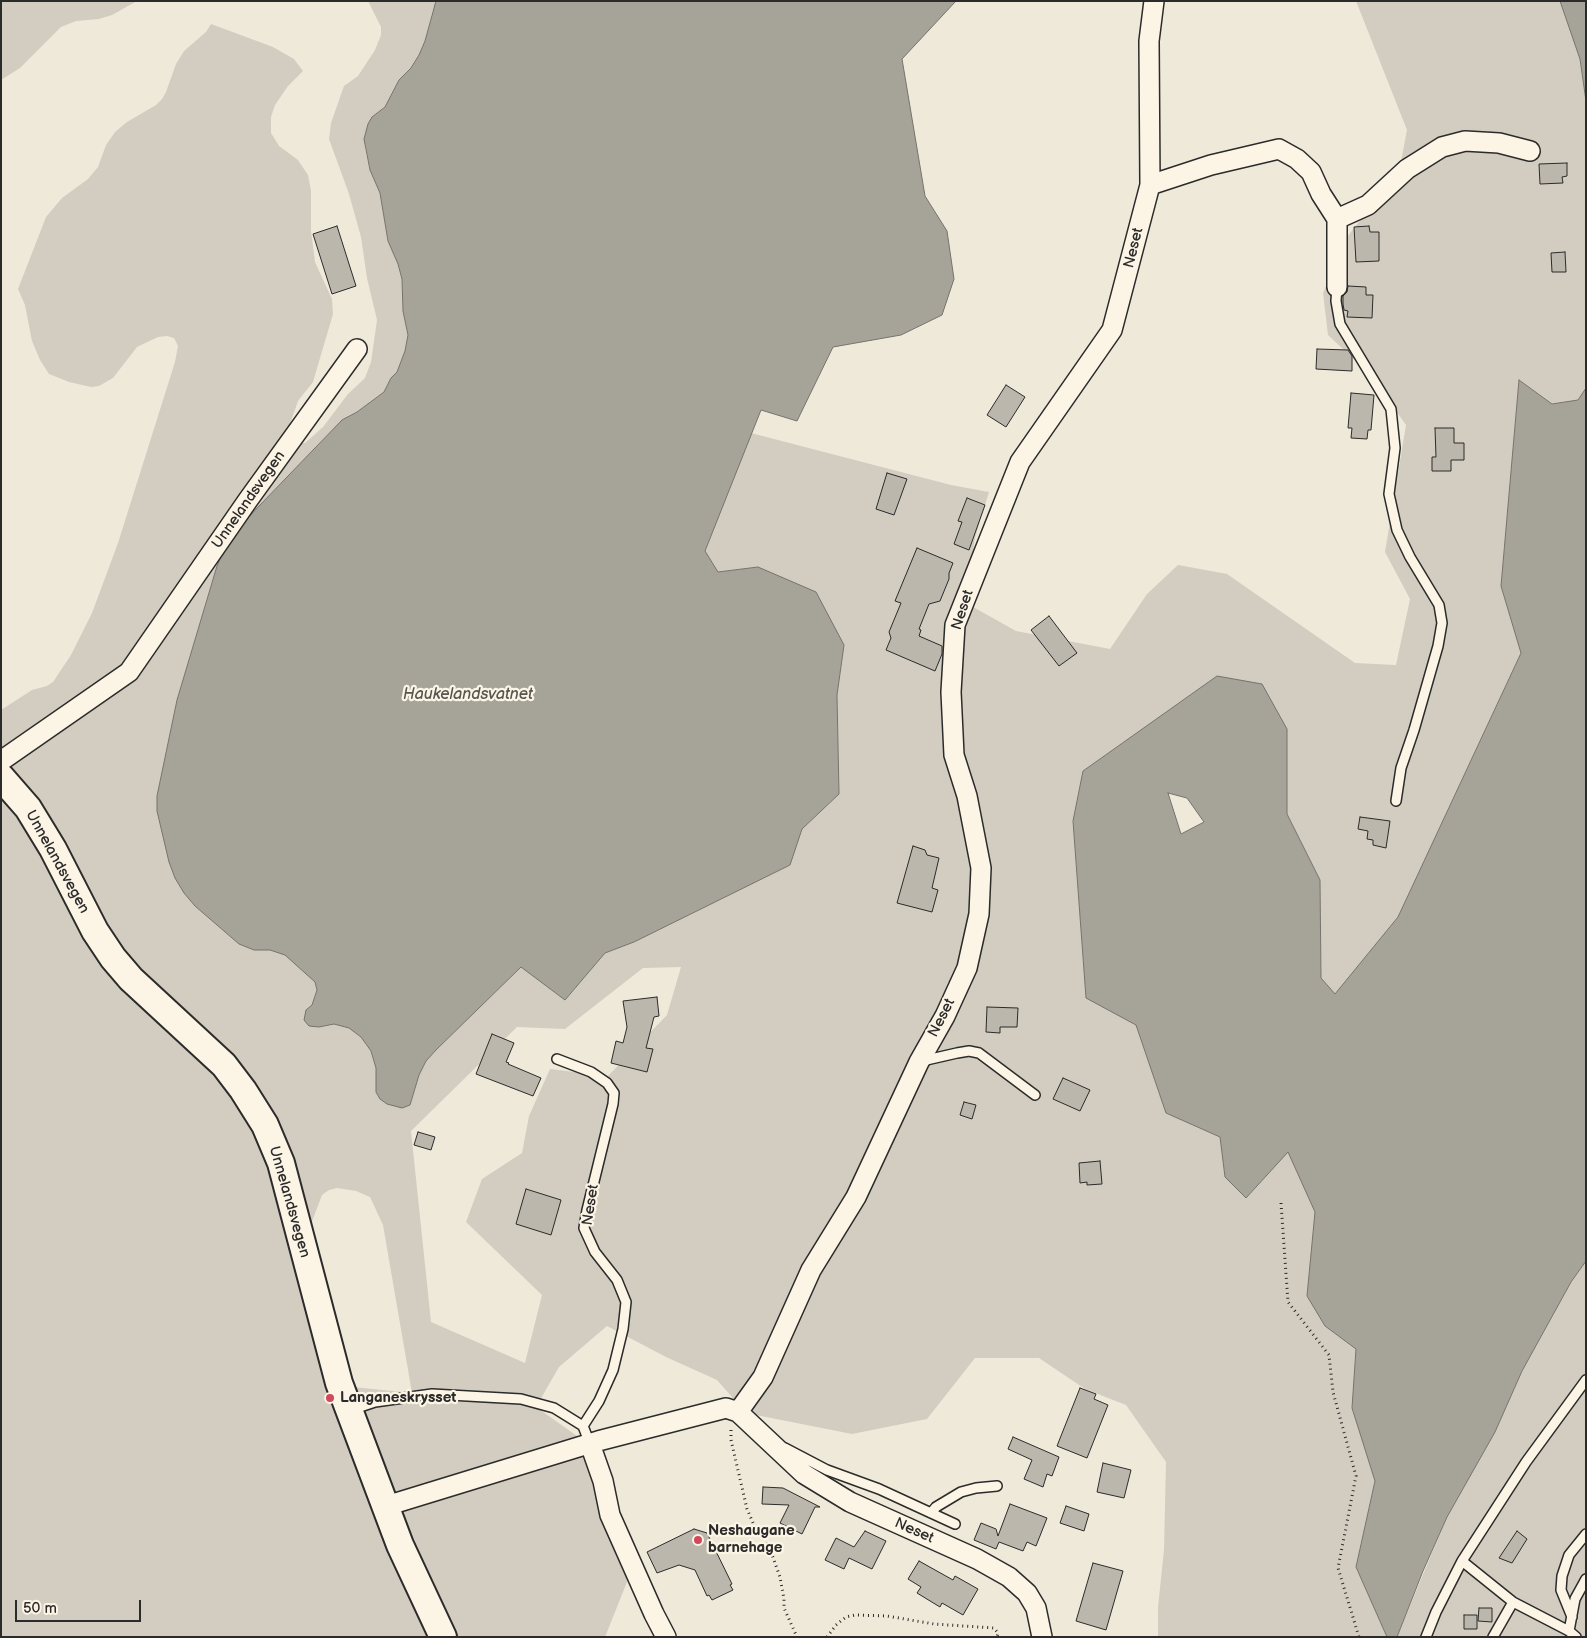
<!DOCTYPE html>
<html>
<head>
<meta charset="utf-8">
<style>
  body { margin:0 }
  #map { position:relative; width:1587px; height:1638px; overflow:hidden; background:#efe9da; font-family:"Balsamiq Sans",sans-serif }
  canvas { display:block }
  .frame { position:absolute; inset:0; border:2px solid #2b2b2b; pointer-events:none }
  .scale { position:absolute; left:15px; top:1600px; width:126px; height:22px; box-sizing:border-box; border:2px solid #2b2b2b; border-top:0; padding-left:6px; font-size:15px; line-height:18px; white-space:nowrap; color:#2b2b2b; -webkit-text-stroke:4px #fcf5e5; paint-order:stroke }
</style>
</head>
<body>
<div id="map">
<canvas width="1587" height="1638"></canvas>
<div class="frame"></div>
<div class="scale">50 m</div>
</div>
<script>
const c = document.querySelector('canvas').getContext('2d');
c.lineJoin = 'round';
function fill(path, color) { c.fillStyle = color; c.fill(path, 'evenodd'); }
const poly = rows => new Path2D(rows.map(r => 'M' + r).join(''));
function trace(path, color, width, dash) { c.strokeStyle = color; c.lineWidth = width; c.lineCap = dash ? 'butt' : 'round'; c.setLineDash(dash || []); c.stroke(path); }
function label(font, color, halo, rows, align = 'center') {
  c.font = font + ' "Balsamiq Sans",sans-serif'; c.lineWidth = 4.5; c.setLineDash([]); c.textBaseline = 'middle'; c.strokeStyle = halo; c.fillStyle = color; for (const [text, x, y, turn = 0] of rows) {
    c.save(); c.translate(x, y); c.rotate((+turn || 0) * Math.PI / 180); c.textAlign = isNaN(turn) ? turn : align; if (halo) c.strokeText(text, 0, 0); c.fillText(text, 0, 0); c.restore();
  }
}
fill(poly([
  [1,1,137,1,112,15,99,19,76,21,61,27,20,68,1,80],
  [368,1,512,1,433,10,425,41,419,55,411,68,399,80,385,107,372,117,365,147,370,170,380,193,388,241,398,264,402,279,403,311,408,336,405,351,397,372,391,378,384,392,357,412,342,420,260,505,217,566,177,700,157,796,157,811,169,862,175,878,195,906,239,944,254,950,270,950,285,955,292,959,315,982,317,990,312,1005,306,1010,319,1027,334,1024,349,1028,361,1037,371,1051,376,1068,376,1092,410,1105,419,1075,426,1061,436,1050,522,966,565,1000,605,953,634,942,790,865,802,829,839,794,837,695,844,645,758,567,718,572,705,551,751,433,951,485,989,492,975,538,966,603,1016,631,1110,649,1147,594,1178,565,1227,574,1355,663,1396,665,1410,599,1385,552,1406,425,1370,374,1328,335,1323,293,1347,237,1399,172,1407,130,1356,1,1560,1,1580,59,1586,101,1586,388,1578,400,1552,404,1519,380,1501,586,1521,652,1398,917,1335,995,1321,978,1320,880,1287,814,1287,729,1217,676,1083,771,1073,821,1086,997,1136,1025,1166,1113,1220,1137,1225,1177,1246,1198,1288,1151,1315,1212,1307,1296,1325,1326,1356,1349,1352,1408,1375,1481,1356,1567,1387,1637,1158,1637,1158,1607,1164,1550,1166,1462,1126,1405,1085,1389,1039,1358,975,1358,927,1419,852,1434,746,1413,717,1380,666,1357,607,1326,559,1367,536,1407,594,1448,627,1582,605,1637,1,1637,1,710,32,690,47,686,53,682,71,655,92,613,118,543,175,362,178,346,174,338,167,336,158,337,137,347,113,378,99,386,91,387,69,382,49,374,40,360,32,341,25,305,18,289,46,217,62,198,88,179,98,167,106,145,115,132,127,122,156,105,162,99,166,92,176,64,184,51,206,32,211,24,273,47,294,59,303,71,288,86,275,105,271,117,271,133,279,146,298,160,308,175,311,191,311,231,315,262,332,299,333,314,313,382,298,401,287,432,296,443,305,443,323,427,348,394,365,378,371,362,377,320,367,278,361,237,349,194,329,139,331,123,344,86,358,76,375,50,381,35,381,27],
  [681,967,667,1015,608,1076,550,1069,529,1116,522,1153,482,1179,466,1222,542,1295,525,1363,431,1322,411,1131,517,1027,565,1029,643,968],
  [337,1188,356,1191,370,1197,383,1225,412,1393,333,1385,304,1226,311,1224,322,1195,329,1190],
  [1586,1261,1586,1637,1397,1637,1447,1517,1495,1432,1522,1371,1571,1282]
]), '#d2cdc0');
const water = poly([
  [436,1,956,1,902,59,925,196,947,231,954,279,942,315,901,335,833,347,797,421,761,410,705,551,718,572,758,567,816,592,844,645,837,695,839,794,802,829,790,865,634,942,605,953,565,1000,521,967,436,1050,426,1061,419,1075,410,1105,402,1108,387,1104,380,1099,376,1092,376,1068,371,1051,361,1037,349,1028,334,1024,319,1027,309,1026,304,1020,306,1010,312,1005,317,990,315,982,285,955,270,950,254,950,239,944,195,906,184,893,175,878,169,862,157,811,157,796,177,700,217,566,224,549,232,535,260,505,342,420,357,412,384,392,391,378,397,372,405,351,408,335,403,311,402,279,398,264,388,241,380,193,370,170,364,139,368,124,372,117,385,107,399,80,411,68,419,55,425,41,436,1],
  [1560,1,1586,1,1586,101,1580,59,1560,1],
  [1519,380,1552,404,1578,400,1586,388,1586,1261,1571,1282,1522,1371,1495,1432,1447,1517,1423,1571,1397,1637,1387,1637,1356,1567,1375,1481,1352,1408,1356,1349,1325,1326,1307,1296,1315,1212,1288,1152,1246,1198,1225,1177,1220,1137,1166,1113,1136,1025,1086,998,1073,821,1083,771,1217,676,1262,684,1287,729,1287,814,1320,880,1321,978,1335,994,1398,917,1521,653,1501,586,1519,380],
  [1168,793,1187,798,1204,822,1181,834,1168,793]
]);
fill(water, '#a6a399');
trace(water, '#75736d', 1);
const building = poly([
  [1567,163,1567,176,1562,177,1563,183,1540,184,1539,164,1567,163],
  [337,226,356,286,332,294,313,234,337,226],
  [1369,226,1370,232,1379,232,1379,261,1356,262,1354,227,1369,226],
  [1565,252,1566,272,1552,272,1551,253,1565,252],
  [1348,286,1366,287,1366,295,1373,295,1372,318,1347,317,1348,311,1344,310,1343,304,1343,296,1347,292,1348,286],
  [1317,349,1348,350,1352,356,1352,371,1316,369,1317,349],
  [1006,385,1025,397,1006,427,987,415,1006,385],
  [1351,393,1374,395,1371,430,1368,430,1367,439,1351,438,1352,428,1348,428,1351,393],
  [1435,428,1454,428,1454,443,1464,443,1464,460,1451,460,1451,471,1432,471,1432,457,1436,457,1435,428],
  [887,473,907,479,894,515,876,509,887,473],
  [967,498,985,505,969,550,954,544,962,522,958,521,967,498],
  [917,548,953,563,949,573,949,579,940,601,929,604,919,629,921,630,919,636,942,646,942,654,935,671,886,650,891,638,889,632,901,603,895,601,917,548],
  [1049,616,1077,653,1059,666,1031,630,1049,616],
  [1360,817,1390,821,1386,848,1373,845,1373,840,1367,839,1368,831,1358,829,1360,817],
  [913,846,925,850,927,855,939,858,932,888,938,890,932,912,897,903,913,846],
  [657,997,659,1016,654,1017,646,1048,653,1049,647,1072,611,1063,616,1041,623,1043,627,1027,623,1001,657,997],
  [987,1007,1018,1008,1017,1027,1000,1027,1000,1033,986,1032,987,1007],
  [492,1034,514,1043,506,1062,509,1063,508,1064,541,1078,533,1096,476,1074,492,1034],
  [1063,1078,1090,1090,1080,1111,1053,1099,1063,1078],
  [964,1102,976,1105,972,1119,960,1115,964,1102],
  [418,1132,435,1137,431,1150,414,1145,418,1132],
  [1100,1161,1102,1184,1087,1185,1087,1182,1080,1183,1079,1163,1100,1161],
  [526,1189,561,1200,551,1235,516,1224,526,1189],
  [1080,1388,1096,1394,1094,1399,1108,1405,1087,1458,1057,1446,1080,1388],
  [1013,1437,1059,1457,1052,1476,1047,1474,1043,1487,1024,1479,1032,1460,1008,1449,1013,1437],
  [1103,1463,1131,1470,1124,1498,1097,1492,1103,1463],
  [763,1487,783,1488,820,1507,815,1507,802,1534,780,1523,789,1505,762,1504,763,1487],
  [1010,1504,1047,1518,1036,1546,1027,1542,1023,1551,999,1542,996,1549,974,1540,981,1523,996,1529,998,1536,1010,1504],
  [1066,1506,1089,1514,1084,1531,1060,1523,1066,1506],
  [694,1529,707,1533,732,1584,730,1585,733,1590,712,1600,709,1595,707,1596,695,1570,679,1565,657,1573,647,1552,694,1529],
  [865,1531,886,1541,872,1569,849,1558,844,1569,825,1560,836,1538,854,1547,865,1531],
  [1517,1531,1527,1539,1512,1563,1499,1558,1517,1531],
  [919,1561,953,1580,955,1576,978,1589,963,1615,942,1603,940,1607,917,1593,921,1587,908,1579,919,1561],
  [1093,1563,1123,1571,1106,1630,1076,1621,1093,1563],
  [1479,1608,1492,1608,1492,1622,1478,1621,1479,1608],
  [1464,1615,1477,1615,1477,1629,1464,1629,1464,1615]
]);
fill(building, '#bcb7ac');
trace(building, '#2b2b2b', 1);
const service = poly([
  [1337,287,1336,301,1340,324,1391,409,1395,448,1389,494,1397,530,1410,557,1439,605,1442,623,1438,646,1414,730,1401,768,1396,801],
  [557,1059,591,1072,607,1083,614,1093,613,1104,587,1210,584,1228,595,1252,617,1280,626,1302,623,1329,613,1370,599,1401,583,1426],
  [922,1061,957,1053,969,1051,979,1053,1035,1095],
  [351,1410,375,1402,432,1394,521,1399,554,1408,583,1426,590,1444],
  [785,1448,827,1470,879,1489,955,1524],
  [931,1513,936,1507,961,1492,976,1488,997,1486],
  [1462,1561,1526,1462,1586,1380],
  [1572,1617,1561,1590,1562,1576,1569,1555,1586,1534],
  [1569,1631,1575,1599,1586,1579],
  [1426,1637,1436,1612,1462,1561,1513,1602,1569,1631,1576,1637],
  [1493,1637,1513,1602]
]);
const minor = poly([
  [1150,185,1211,165,1279,149,1297,159,1311,172,1321,194,1337,219,1368,205,1407,169,1442,147,1465,141,1499,143,1530,151],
  [1337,219,1337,287],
  [1,761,129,672,248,500,357,349],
  [738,1412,763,1377,811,1270,856,1197,919,1062,945,1016,967,968,979,914,981,868,967,796,954,755,951,692,955,625,1020,462,1112,330,1150,185,1149,41,1154,1],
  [590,1444,603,1481,610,1515,654,1614,666,1637],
  [386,1506,598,1441,726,1408,738,1412,804,1474,850,1502,977,1559,1009,1577,1027,1593,1036,1608,1042,1637]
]);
const secondary = poly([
  [1,777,28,808,53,849,95,931,113,958,131,979,224,1065,243,1090,265,1125,281,1163,339,1383,400,1545,443,1637]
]);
trace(service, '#2b2b2b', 12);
trace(minor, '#2b2b2b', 22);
trace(secondary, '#2b2b2b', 30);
trace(poly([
  [1281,1203,1288,1302,1329,1355,1333,1392,1356,1476,1338,1568,1359,1637],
  [731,1430,731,1440,747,1509,754,1525,763,1537,770,1549,780,1577,784,1599,784,1608,797,1637],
  [827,1637,836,1625,846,1617,855,1615,887,1616,934,1624,994,1628,998,1633,997,1637]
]), '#2b2b2b', 3, [1, 4]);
trace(service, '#fcf5e5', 9);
trace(minor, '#fcf5e5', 19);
trace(secondary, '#fcf5e5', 26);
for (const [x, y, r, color] of [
  [330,1398,5,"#d1495b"],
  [698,1540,5,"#d1495b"]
]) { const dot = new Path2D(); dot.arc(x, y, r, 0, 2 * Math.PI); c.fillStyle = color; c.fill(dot); trace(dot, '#fcf5e5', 2); }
label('15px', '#2b2b2b', '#fcf5e5', [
  ["Neset",1134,248,-76],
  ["Unnelandsvegen",249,500,-55],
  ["Neset",963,610,-72],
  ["Unnelandsvegen",57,862,61],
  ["Neset",942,1018,-63],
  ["Unnelandsvegen",289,1202,74],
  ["Neset",591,1205,-81],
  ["Neset",914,1531,24]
]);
label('bold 15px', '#2b2b2b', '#fcf5e5', [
  ["Langaneskrysset",340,1398],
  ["Neshaugane",708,1531],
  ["barnehage",708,1548]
], 'left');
label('italic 16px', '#565552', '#fcf5e5', [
  ["Haukelandsvatnet",468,695]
]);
</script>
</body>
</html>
